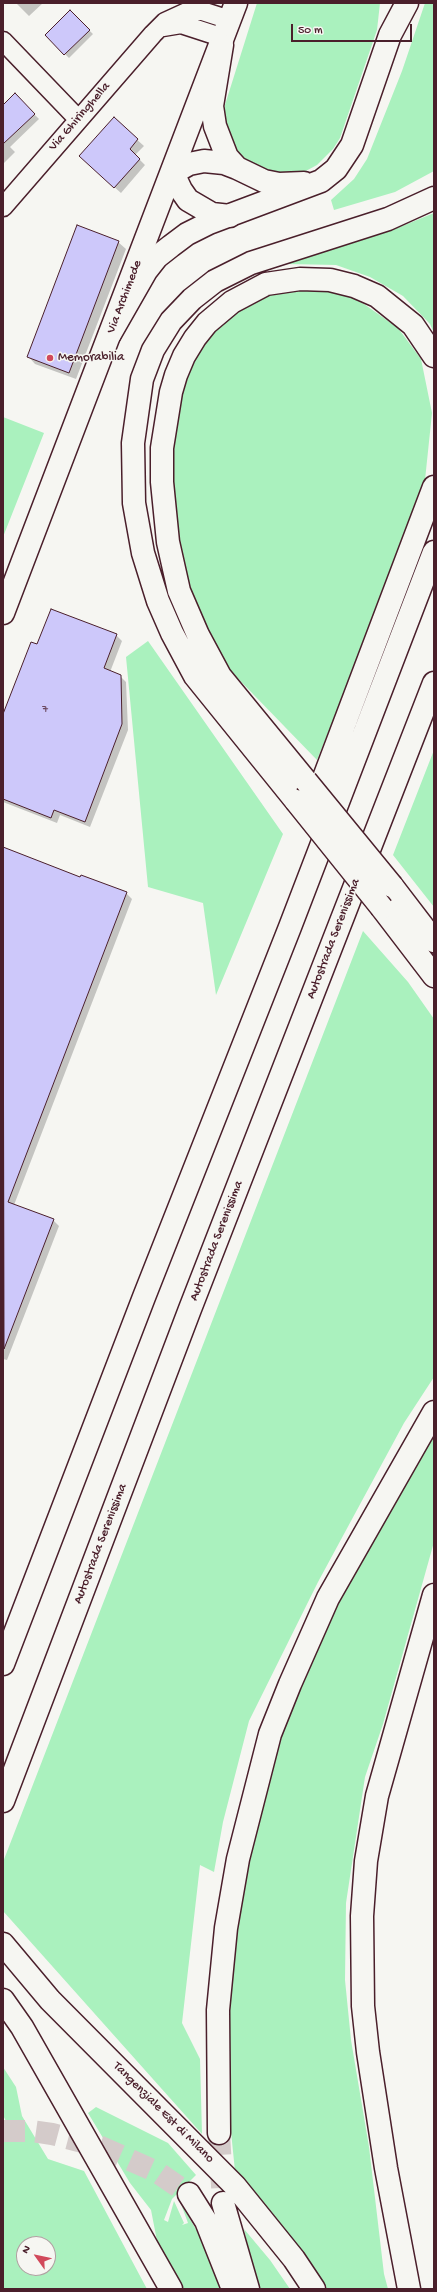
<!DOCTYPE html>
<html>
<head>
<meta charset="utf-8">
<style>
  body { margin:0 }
  #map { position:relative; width:437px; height:2292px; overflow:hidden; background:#f6f6f2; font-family:"Gochi Hand",sans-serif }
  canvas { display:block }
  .frame { position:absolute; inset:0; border:4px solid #4a1f2b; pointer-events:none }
  .north { position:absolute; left:16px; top:2236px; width:40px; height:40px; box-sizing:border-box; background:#f6f6f2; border:1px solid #b1a0a2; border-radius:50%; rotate:303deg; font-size:11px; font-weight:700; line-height:16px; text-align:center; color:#4a1f2b }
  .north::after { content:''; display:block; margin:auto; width:14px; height:18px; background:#d1495b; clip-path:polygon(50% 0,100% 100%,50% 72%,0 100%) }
  .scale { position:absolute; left:291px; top:24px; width:121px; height:18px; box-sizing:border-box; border:2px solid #4a1f2b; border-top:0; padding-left:5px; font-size:12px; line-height:14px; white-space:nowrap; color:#4a1f2b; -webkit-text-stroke:3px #f6f6f2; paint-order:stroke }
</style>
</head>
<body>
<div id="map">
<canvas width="437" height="2292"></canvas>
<div class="frame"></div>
<div class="north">N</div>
<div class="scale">50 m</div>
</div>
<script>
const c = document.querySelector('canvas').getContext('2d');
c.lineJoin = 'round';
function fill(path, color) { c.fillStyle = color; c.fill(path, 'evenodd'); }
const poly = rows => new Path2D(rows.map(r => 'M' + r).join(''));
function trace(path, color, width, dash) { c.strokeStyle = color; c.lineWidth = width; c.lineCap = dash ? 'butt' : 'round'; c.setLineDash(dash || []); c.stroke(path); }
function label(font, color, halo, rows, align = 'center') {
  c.font = font + ' "Gochi Hand",sans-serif'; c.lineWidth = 3; c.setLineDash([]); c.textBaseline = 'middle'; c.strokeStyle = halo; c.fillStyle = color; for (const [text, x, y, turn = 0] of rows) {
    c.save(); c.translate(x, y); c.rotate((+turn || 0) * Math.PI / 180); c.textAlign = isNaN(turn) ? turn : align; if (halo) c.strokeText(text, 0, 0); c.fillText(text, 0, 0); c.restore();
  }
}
fill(poly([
  [257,3,380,3,377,30,340,138,333,149,317,165,302,173,273,174,249,168,226,139,224,108],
  [425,3,434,3,434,171,395,192,334,210,331,200,354,179,367,159,402,71],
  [434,213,434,333,430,324,403,296,370,277,336,265,287,264,390,231],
  [301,288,320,289,344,294,364,304,398,328,421,359,432,413,425,480,413,523,317,760,220,660,194,603,178,537,173,472,176,411,190,363,204,341,224,320,257,297],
  [3,417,44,433,3,537],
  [148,641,283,834,216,995,203,903,148,887,126,657],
  [434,750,434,907,393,855],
  [363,931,408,982,434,1019,434,1377,404,1423,318,1582,249,1721,223,1822,214,1872,200,1865,182,2023,200,2059,202,2134,3,1911,3,1862],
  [434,1428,434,1542,383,1724,365,1777,346,1903,345,1980,351,2040,369,2147,384,2274,388,2289,326,2289,235,2171,227,2092,228,1989,242,1870,288,1709,339,1593],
  [3,2067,16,2087,22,2116,48,2159,84,2171,147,2289,3,2289,3,2139,13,2136,3,2115],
  [24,2244,48,2244,48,2268,24,2268],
  [96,2107,168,2143,196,2175,172,2199,164,2220,168,2222,174,2201,184,2223,182,2225,188,2223,181,2204,204,2243,221,2289,179,2289,158,2246,151,2210,130,2183,88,2113],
  [244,2229,270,2260,290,2289,258,2289]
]), '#aaf1be');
fill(poly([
  [16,3,43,3,29,16],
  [70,12,93,34,69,58,46,35],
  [15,95,39,119,10,147,15,152,3,164,3,106],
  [114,119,144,146,135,155,145,165,121,193,86,162],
  [118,242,126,249,76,379,35,364,28,356],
  [116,635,122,641,110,672,120,676,126,682,128,730,90,827,60,815,57,823,3,802,3,717,38,646],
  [3,848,81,879,126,893,132,899,14,1205,53,1220,59,1226,7,1360,3,1359]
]), '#0003');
const building = poly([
  [70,10,90,30,64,55,45,35,70,10],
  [15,93,35,114,3,144,3,105,15,93],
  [114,117,138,139,130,149,140,159,114,188,79,156,114,117],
  [77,225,119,241,69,373,27,357,77,225],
  [51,609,117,634,104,668,121,675,122,724,85,822,54,810,51,818,3,799,3,714,31,642,37,644,51,609],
  [3,847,80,877,81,875,127,892,8,1202,54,1219,4,1349,3,847]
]);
fill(building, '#cdc8fa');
trace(building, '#4a1f2b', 1);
trace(poly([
  [3,2131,31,2131,52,2134,101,2147,157,2172,189,2194],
  [219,2133,223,2203]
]), '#d4cbca', 22, [22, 11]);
const street = poly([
  [163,27,181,24,224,38],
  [3,41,78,119],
  [3,207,153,34,165,22,189,11,202,11,230,20]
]);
const secondary = poly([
  [3,613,236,3]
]);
const primary = poly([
  [222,45,212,106,215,126,227,157,237,168,264,181,279,184,304,183],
  [230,216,212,214,188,200,181,190,173,173,189,164,204,161,224,163,237,168],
  [110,334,146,271,157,257,171,246,187,234,209,223,321,181,336,169,352,145,390,35,407,3]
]);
const highway = poly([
  [306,781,220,676,198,635,179,591,168,542,162,482,162,448,171,392,176,375,184,356,195,338,207,323,232,302,266,284,300,279,330,280,354,286,377,296,413,325,434,356],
  [296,801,195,676,172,633,158,601,143,553,134,503,133,443,142,379,153,350,171,321,192,299,215,281,251,263,388,219,434,198],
  [316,812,325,775,434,487],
  [392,886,434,941],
  [382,908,434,976],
  [3,1664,144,1297,290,927,434,552],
  [3,1801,190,1309,434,683],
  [3,1944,50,2000,235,2186,294,2259,314,2289],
  [3,2000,22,2027,171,2289],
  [219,2133,218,2010,226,1928,238,1859,270,1734,290,1684,328,1598,434,1412],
  [189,2194,206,2221,233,2289],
  [223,2203,248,2289],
  [409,2289,386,2168,368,2052,363,2006,362,1916,366,1861,377,1796,434,1595]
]);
trace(street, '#4a1f2b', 21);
trace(secondary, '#4a1f2b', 25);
trace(primary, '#4a1f2b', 25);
trace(highway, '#4a1f2b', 25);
trace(street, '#f6f6f2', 18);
trace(secondary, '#f6f6f2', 22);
trace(primary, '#f6f6f2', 22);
trace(highway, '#f6f6f2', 22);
const highwayBridge = poly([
  [306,781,392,886],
  [296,801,382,908]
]);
trace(highwayBridge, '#4a1f2b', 25, []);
trace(highwayBridge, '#f6f6f2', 22);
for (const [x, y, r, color] of [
  [50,358,4,"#d1495b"]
]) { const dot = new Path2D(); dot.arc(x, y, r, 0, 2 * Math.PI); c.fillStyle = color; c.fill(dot); trace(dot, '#f6f6f2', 1.5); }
label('11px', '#6b495f', null, [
  ["7",45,710]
]);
label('13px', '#4a1f2b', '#f6f6f2', [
  ["Via Ghiringhella",80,117,-49],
  ["Via Archimede",125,297,-69],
  ["Autostrada Serenissima",334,939,-69],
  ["Autostrada Serenissima",217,1241,-69],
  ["Autostrada Serenissima",101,1544,-69],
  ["Tangenziale Est di Milano",163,2113,45]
]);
label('13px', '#4a1f2b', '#f6f6f2', [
  ["Memorabilia",58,358]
], 'left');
</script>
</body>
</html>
